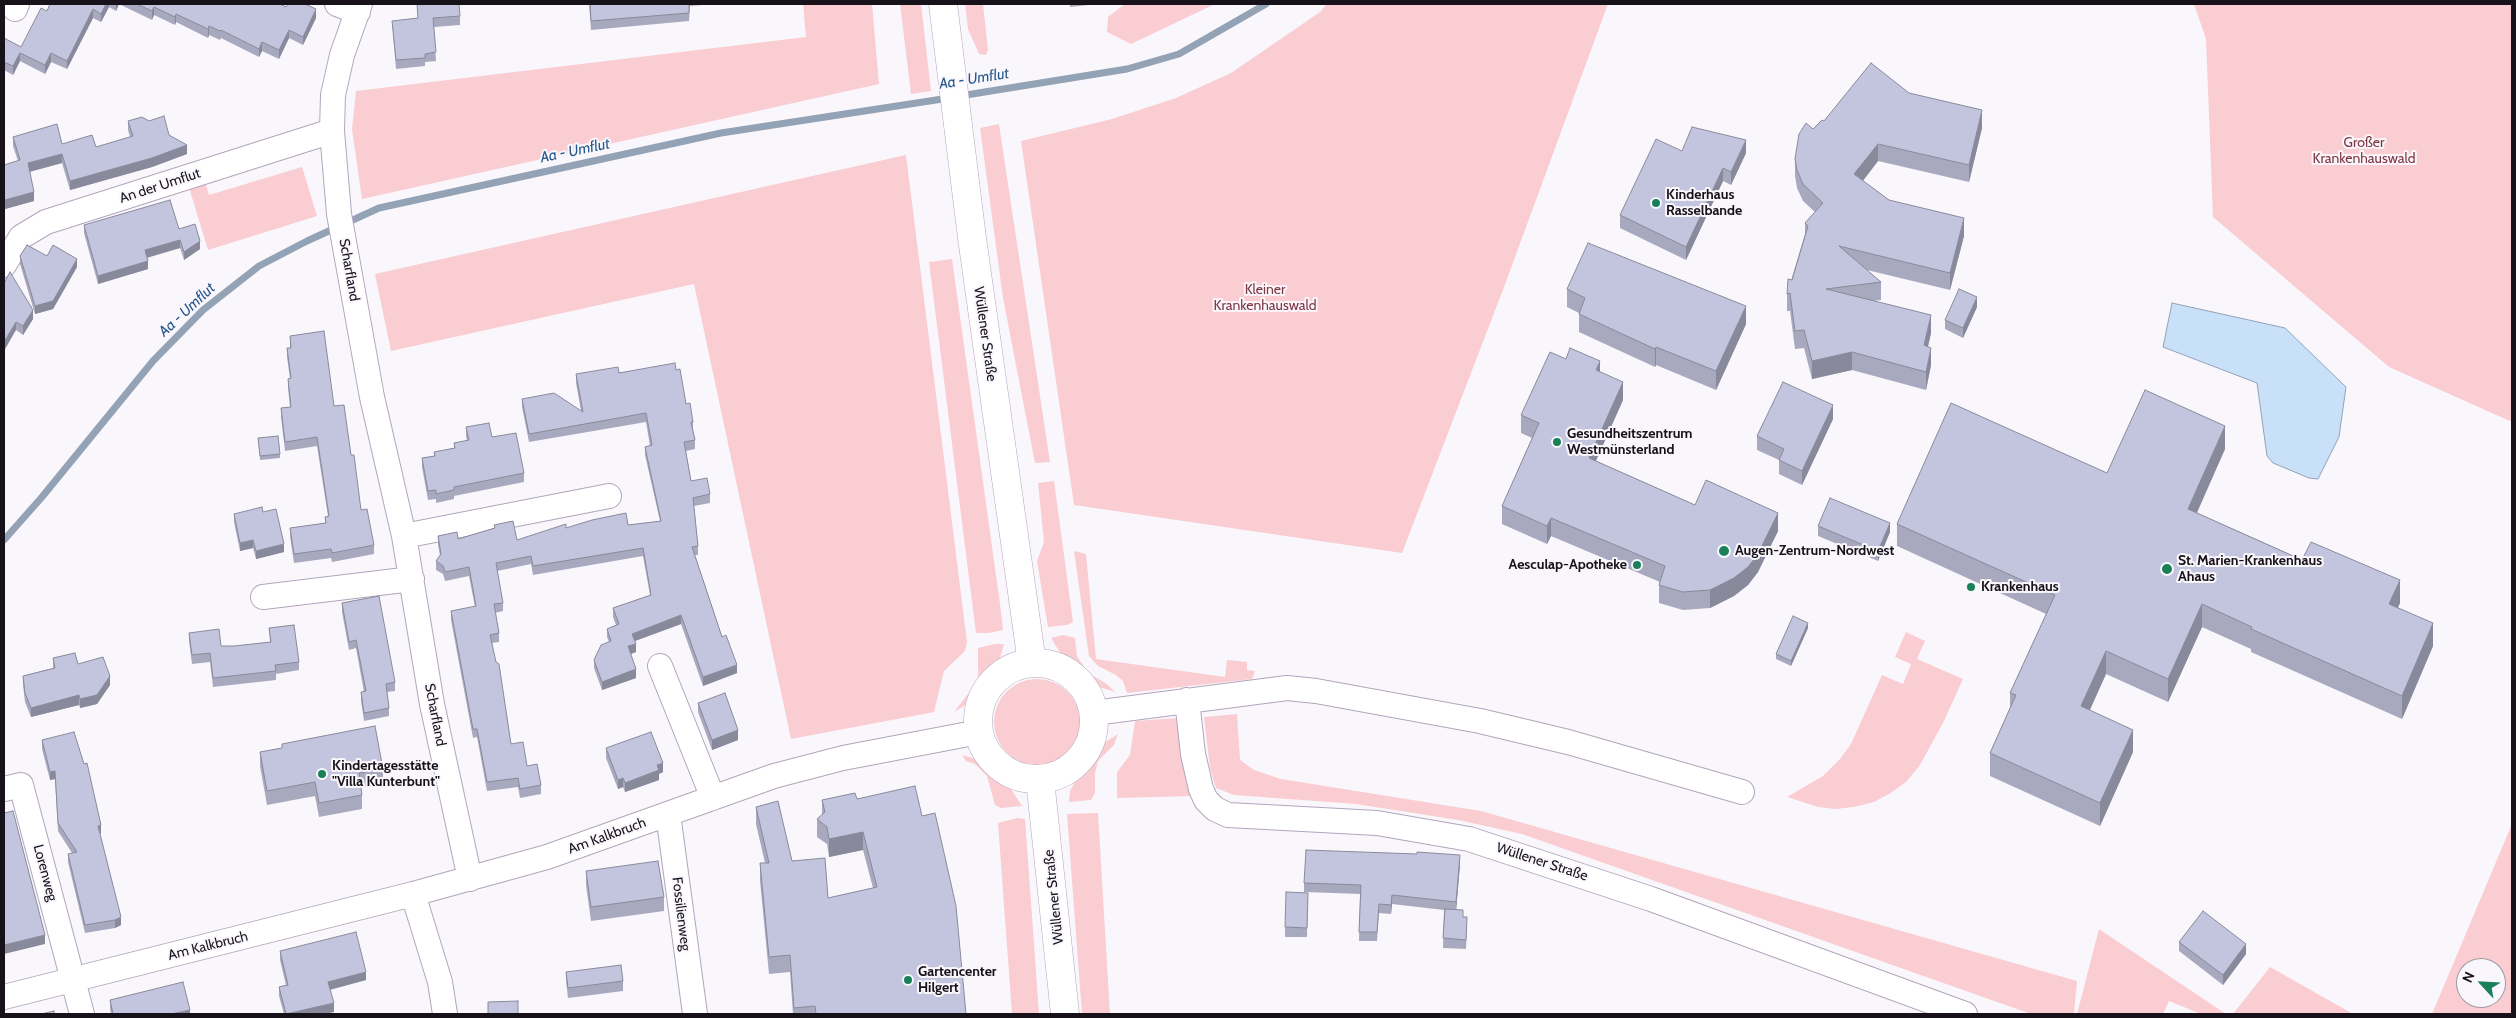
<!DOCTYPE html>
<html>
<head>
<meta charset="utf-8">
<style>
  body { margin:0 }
  #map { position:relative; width:2516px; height:1018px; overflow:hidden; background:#faf7fc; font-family:Cabin,sans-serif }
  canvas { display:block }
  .frame { position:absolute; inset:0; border:5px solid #17121a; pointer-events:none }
  .north { position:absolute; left:2456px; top:958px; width:50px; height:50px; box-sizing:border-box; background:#faf7fc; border:1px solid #9f9ba2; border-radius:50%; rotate:295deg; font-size:14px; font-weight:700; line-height:20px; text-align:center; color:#17121a }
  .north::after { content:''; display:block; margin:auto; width:18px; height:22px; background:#19805a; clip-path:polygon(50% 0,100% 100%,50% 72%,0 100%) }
</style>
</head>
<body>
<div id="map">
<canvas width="2516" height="1018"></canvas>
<div class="frame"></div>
<div class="north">N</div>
</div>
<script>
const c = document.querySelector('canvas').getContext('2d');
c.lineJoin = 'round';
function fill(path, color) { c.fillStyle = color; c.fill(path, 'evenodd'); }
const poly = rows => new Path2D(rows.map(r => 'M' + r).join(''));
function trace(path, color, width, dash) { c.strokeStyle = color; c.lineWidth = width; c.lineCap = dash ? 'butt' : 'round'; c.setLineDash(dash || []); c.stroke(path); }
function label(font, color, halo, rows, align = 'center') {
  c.font = font + ' Cabin,sans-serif'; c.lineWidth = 4; c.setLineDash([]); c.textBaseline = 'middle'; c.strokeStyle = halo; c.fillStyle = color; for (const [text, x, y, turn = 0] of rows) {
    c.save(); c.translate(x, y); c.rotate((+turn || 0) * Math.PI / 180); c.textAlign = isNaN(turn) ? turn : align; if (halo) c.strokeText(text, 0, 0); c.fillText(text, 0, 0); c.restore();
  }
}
fill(poly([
  [803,4,872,4,879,84,362,199,352,129,356,91,806,37],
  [900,4,921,4,931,91,911,94],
  [965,4,983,4,988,50,986,55,979,54,968,29],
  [1125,4,1215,4,1131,44,1107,32,1108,17],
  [1327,4,1608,4,1504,287,1402,553,1074,505,1021,141,1112,119,1176,98,1231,73,1320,12],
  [2194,4,2512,4,2512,422,2389,367,2213,217,2206,39],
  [999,124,1050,462,1035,463,1003,298,980,128],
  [906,155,967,642,965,651,944,671,934,712,791,739,694,284,391,351,375,274],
  [302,167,317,216,208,250,188,184,204,179,209,195],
  [952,259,1000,604,1003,630,989,633,976,633,929,262],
  [1054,481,1073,622,1067,625,1048,627,1037,561,1044,542,1038,483],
  [1074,551,1086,554,1096,659,1225,677,1227,660,1247,662,1247,670,1255,671,1252,679,1127,693,1123,681,1116,675,1098,666,1089,656],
  [1906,632,1925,641,1917,659,1963,679,1943,723,1920,765,1906,782,1889,794,1874,802,1854,807,1835,809,1818,807,1787,797,1823,776,1840,759,1851,744,1882,675,1903,684,1911,664,1895,657],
  [1063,635,1075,638,1077,656,1088,673,1107,684,1115,692,1096,686,1064,659,1051,638],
  [995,644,1004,644,1000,658,976,692,964,706,954,712,978,681,978,648],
  '994 722a43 43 0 1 1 86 0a43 43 0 1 1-86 0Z',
  [1237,714,1240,760,1254,770,1281,779,1481,811,2077,981,2074,1014,2031,1014,1522,834,1458,820,1356,804,1234,795,1216,788,1210,768,1204,717],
  [1179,718,1193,796,1117,798,1117,772,1130,755,1135,721],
  [1118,734,1114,745,1098,761,1095,773,1095,793,1091,800,1069,802,1070,791,1077,778,1104,743],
  [962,755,973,758,992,769,1009,786,1022,806,1001,808,995,805,987,776,975,764,966,761],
  [1098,813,1110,1014,1082,1014,1067,814],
  [1017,818,1025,819,1039,1014,1012,1014,998,823],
  [2512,824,2512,1014,2432,1014],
  [2466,968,2496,968,2496,998,2466,998],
  [2099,929,2226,1014,2201,1014,2169,1001,2163,1014,2077,1014],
  [2270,967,2353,1014,2233,1014]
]), '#f9cdd2');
const water = poly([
  [2172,303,2285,328,2346,387,2339,437,2318,479,2309,478,2273,463,2267,456,2257,383,2163,347,2172,303]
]);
fill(water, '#c9e0f9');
trace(water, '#94a2b6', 1);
trace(poly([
  [960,96,1127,69,1179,54,1266,4],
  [4,540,42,497,153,361,203,310,259,266,307,241,379,208,721,133,949,98]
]), '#94a2b6', 7);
const minor = poly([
  [337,4,358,12],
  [360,4,342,55,333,95,332,131,339,214,372,397,404,536,432,704,470,879],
  [15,9,17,4],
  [4,265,21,237,46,222,332,131],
  [404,536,609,496],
  [263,597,412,579],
  [660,666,713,798],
  [1187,700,1193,754,1201,789,1206,800,1215,809,1228,815,1377,823,1469,839,1651,899,1965,1014],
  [1094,713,1287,688,1316,691,1480,721,1568,742,1742,792],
  [4,789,21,785,82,1014],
  [668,814,695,1014],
  [413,894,440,982,445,1014],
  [4,997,413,894,547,857,774,776,843,758,979,732]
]);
const secondary = poly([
  [943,4,972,238,1032,663],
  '978 721a58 58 0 1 1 116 0a58 58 0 1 1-116 0Z',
  [1040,780,1065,1014]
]);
trace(minor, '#b2a5bc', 26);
trace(secondary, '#b2a5bc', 29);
trace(minor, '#fff', 24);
trace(secondary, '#fff', 28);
fill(poly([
  [50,4,280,4,316,18,303,45,289,38,279,59,262,51,259,57,221,38,220,40,209,35,208,38,176,22,175,25,154,15,152,20,119,4,116,11,109,7,101,22,93,18,67,69,51,62,45,74,20,61,13,75,4,70,4,38,21,47,47,11],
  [417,4,460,16,460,25,434,27,436,61,425,62,425,66,396,69,392,21,418,18],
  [589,4,714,4,690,6,689,21,591,30],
  [1070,4,1098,4,1070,7],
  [1909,93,1982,128,1969,182,1878,161,1863,181,1889,200,1964,236,1950,290,1867,270,1881,282,1881,300,1873,301,1931,333,1928,347,1931,365,1926,390,1852,370,1812,379,1804,348,1795,349,1790,311,1787,311,1787,294,1805,234,1805,223,1815,212,1803,201,1797,188,1795,176,1795,159,1813,129,1824,121],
  [128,121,169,135,187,154,152,167,70,190,62,163,30,172,34,201,5,209,4,207,4,165,18,161,13,146,13,137,62,144,96,147,130,137,128,130],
  [1682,151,1746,153,1731,185,1723,181,1686,260,1620,228,1620,215],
  [84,225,179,229,200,249,184,260,180,248,147,258,148,269,98,284,84,233],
  [20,256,47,256,77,267,53,309,35,314,20,264],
  [4,283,33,319,23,335,16,330],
  [1567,289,1746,324,1716,390,1656,365,1655,367,1579,332,1579,313,1567,307],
  [1977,307,1963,338,1945,329,1945,320],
  [290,336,334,406,351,455,361,510,374,545,374,554,332,562,331,558,294,563,290,536,290,528,325,523,325,517,328,516,317,446,285,451,281,417,281,408,290,407,288,388,288,379,290,379,287,357,287,348,290,348],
  [1566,359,1600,372,1623,400,1596,461,1695,505,1778,531,1758,572,1748,585,1734,596,1710,608,1683,610,1659,603,1659,585,1660,582,1551,536,1547,544,1502,524,1502,506,1532,438,1521,433,1521,415],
  [676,370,686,404,693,422,693,430,695,440,695,449,686,451,691,481,710,494,710,503,694,506,698,546,698,555,695,555,722,637,737,673,703,686,681,624,635,641,636,652,631,654,636,678,602,690,594,668,594,660,609,642,607,637,607,629,616,625,613,617,613,608,650,595,643,556,533,575,531,564,497,571,503,603,503,611,495,613,499,633,499,642,492,643,511,744,541,785,541,794,520,798,518,787,487,791,477,737,473,738,451,620,451,611,475,607,469,576,445,581,443,574,436,570,436,561,440,556,438,544,438,536,458,539,494,528,494,525,517,540,566,528,628,525,660,521,645,455,645,447,650,446,646,422,529,442,522,407,522,399,581,411,576,383,576,374],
  [1833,419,1802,485,1779,474,1779,460,1757,450,1757,436],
  [466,427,492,437,524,473,524,482,454,496,454,499,436,503,436,499,428,500,422,467,422,458,434,456,434,452,454,448,454,443,467,441,466,436],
  [258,438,280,454,280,458,260,460],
  [2225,449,2197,513,2400,603,2398,607,2433,646,2402,719,2251,652,2251,649,2202,627,2168,702,2106,674,2090,710,2133,752,2100,826,1990,776,1990,753,2010,708,2010,693,2046,614,1897,546,1897,524],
  [263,512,284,552,256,559,253,548,240,551,234,522,234,514],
  [1818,526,1890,532,1878,561,1818,536],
  [342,603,395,682,395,691,387,692,389,708,389,716,364,721,361,701,361,692,364,692,356,648,349,650,342,612],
  [269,628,299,662,299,670,276,674,276,680,213,687,210,662,192,664,189,641,189,633,221,646,234,646,270,642],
  [1808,628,1791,666,1776,659,1776,654],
  [53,658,78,664,110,685,97,704,80,708,79,705,31,717,25,702,23,685,23,676,53,668],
  [698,703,738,740,712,750,698,712],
  [42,740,101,833,100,834,121,925,115,928,85,933,68,862,68,854,72,853,58,831,55,779,50,780,42,749],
  [282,744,383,769,383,783,361,787,362,795,362,809,319,817,315,796,267,805,260,766,260,752,282,748],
  [606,748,663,772,659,774,659,780,625,792,623,787,618,789,606,758],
  [857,799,966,1014,793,1014,790,972,769,974,760,881,760,863,765,863,756,824,756,807,792,861,828,898,873,888,863,850,829,857,827,844,817,837,817,819,822,815,822,800],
  [1460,864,1456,910,1463,917,1467,926,1466,949,1443,948,1444,910,1392,904,1391,914,1379,913,1377,941,1359,941,1360,894,1304,892,1304,883],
  [586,871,664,897,664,911,591,921,586,885],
  [1308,893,1307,937,1285,937,1285,927],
  [2179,942,2246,954,2223,985,2179,951],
  [280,951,366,980,330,990,334,1012,323,1014,284,1014,279,996,279,987,286,985,280,960],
  [566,972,623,981,623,991,568,998,566,981],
  [110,1000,190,1014,111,1014,110,1009]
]), '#a8a9bf');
fill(poly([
  [106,4,109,4,109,7,101,22,101,14],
  [116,4,119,4,116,11],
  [154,7,154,15,152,20,152,11],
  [93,9,93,18,67,69,67,61],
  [316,9,316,18,303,45,303,37],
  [176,14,176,22,175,25,175,17],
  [209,26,209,35,208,38,208,29],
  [289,30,289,38,279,59,279,50],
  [262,42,262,51,259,57,259,49],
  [20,53,20,61,13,75,13,66],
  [51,53,51,62,45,74,45,65],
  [1982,110,1982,128,1969,182,1969,165],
  [1746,140,1746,153,1731,185,1731,172],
  [1878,144,1878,161,1854,192,1854,174],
  [187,145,187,154,152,167,70,190,70,181],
  [62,154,62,163,28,172,28,163],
  [1723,168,1723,181,1686,260,1686,247],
  [34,192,34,201,5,209,5,200],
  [1964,218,1964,236,1950,290,1950,273],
  [180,240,180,248,145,258,145,250],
  [200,241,200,249,184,260,184,252],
  [77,259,77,267,53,309,35,314,35,306],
  [148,261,148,269,98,284,98,276],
  [1977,297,1977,307,1963,338,1963,328],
  [1746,306,1746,324,1716,390,1716,371],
  [33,310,33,319,23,335,23,326],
  [1931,315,1931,333,1924,363,1924,345],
  [16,322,16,330,4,351,4,342],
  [1656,347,1656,365,1655,367,1655,349],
  [1931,348,1931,365,1926,390,1926,372],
  [1852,352,1852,370,1812,379,1812,361],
  [1600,361,1600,379,1596,370],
  [1623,382,1623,400,1589,476,1589,458],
  [1833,405,1833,419,1802,485,1802,471],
  [2225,426,2225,449,2188,532,2188,509],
  [1778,513,1778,531,1758,572,1748,585,1734,596,1710,608,1710,590],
  [1551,518,1551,536,1547,544,1547,526],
  [1890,523,1890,532,1878,561,1878,551],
  [253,540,253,548,240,551,240,543],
  [284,544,284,552,256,559,256,551],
  [2400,580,2400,603,2389,626,2389,604],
  [2202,604,2202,627,2168,702,2168,679],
  [681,615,681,624,632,642,632,634],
  [1808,623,1808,628,1791,666,1791,661],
  [2433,623,2433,646,2402,719,2402,696],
  [636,644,636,652,628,655,628,646],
  [2106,651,2106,674,2081,729,2081,706],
  [737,665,737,673,703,686,703,677],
  [636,669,636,678,602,690,602,682],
  [110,676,110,685,97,704,80,708,80,699],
  [79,695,79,705,31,717,31,708],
  [738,730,738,740,712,750,712,740],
  [2133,730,2133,752,2100,826,2100,803],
  [663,763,663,772,659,774,659,780,625,792,625,783,657,765],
  [55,771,55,779,50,780,50,772],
  [623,778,623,787,618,789,618,780],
  [101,825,101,833,98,834,98,826],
  [863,832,863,850,829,857,829,839],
  [1460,855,1460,864,1456,912,1456,902],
  [1392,895,1392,904,1391,914,1391,905],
  [121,917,121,925,115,928,115,920],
  [45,935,45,944,4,954,4,945],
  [2246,944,2246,954,2223,985,2223,975],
  [366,972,366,980,328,990,328,982],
  [334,1003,334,1012,323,1014,286,1014],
  [190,1010,190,1014,171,1014]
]), '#888a9b');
const building = poly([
  [50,4,106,4,101,14,93,9,67,61,51,53,45,65,20,53,13,66,4,62,4,38,21,47,41,8,47,11,50,4],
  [137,4,280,4,286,7,288,4,305,4,316,9,303,37,289,30,279,50,262,42,259,49,221,30,220,31,209,26,208,29,176,14,175,17,154,7,152,11,137,4],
  [417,4,459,4,460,16,433,18,436,52,425,54,425,58,396,60,392,21,418,18,417,4],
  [590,4,689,4,689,13,591,21,590,4],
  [1871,63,1909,93,1982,110,1969,165,1878,144,1854,174,1889,200,1964,218,1950,273,1839,246,1881,282,1826,289,1931,315,1924,345,1931,348,1926,372,1852,352,1812,361,1804,330,1795,331,1790,293,1787,294,1788,279,1792,280,1808,226,1805,223,1823,203,1803,184,1797,170,1795,159,1799,134,1806,123,1813,129,1822,120,1824,121,1871,63],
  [164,116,169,135,187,145,152,158,70,181,62,154,28,163,34,192,5,200,4,198,4,165,20,160,13,137,57,124,62,144,92,135,96,147,133,136,128,121,142,117,149,121,164,116],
  [1692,127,1746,140,1731,172,1723,168,1686,247,1620,215,1656,139,1682,151,1692,127],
  [170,200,179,229,195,224,200,241,184,252,180,240,145,250,148,261,98,276,84,225,170,200],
  [1588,243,1746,306,1716,371,1656,347,1655,349,1579,314,1585,298,1567,289,1588,243],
  [27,245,47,256,53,245,77,259,53,301,35,306,20,256,27,245],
  [10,272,33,310,23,326,16,322,4,342,4,283,10,272],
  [1959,289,1977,297,1963,328,1945,320,1959,289],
  [324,331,334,406,344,405,351,455,354,455,361,510,367,509,374,545,332,553,331,549,294,554,290,528,326,523,325,517,329,516,317,437,285,442,281,408,291,407,288,379,291,378,287,348,291,348,290,336,324,331],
  [1570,348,1600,361,1596,370,1623,382,1589,458,1695,505,1706,480,1778,513,1758,554,1748,567,1734,578,1710,590,1683,592,1659,585,1665,566,1551,518,1547,526,1502,506,1539,423,1521,415,1550,352,1566,359,1570,348],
  [675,363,676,370,680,369,686,404,690,403,693,422,691,422,695,440,684,442,691,481,707,478,710,494,693,498,698,546,692,547,722,637,726,635,737,665,703,677,681,615,632,634,636,644,628,646,636,669,602,682,594,660,601,645,611,641,607,629,619,624,613,608,651,595,643,548,533,566,531,556,496,563,503,603,494,604,499,633,490,635,496,662,499,664,511,744,523,742,527,766,537,764,541,785,520,789,518,778,487,782,477,729,473,729,451,611,476,606,469,567,445,572,443,566,436,561,441,554,438,536,457,532,458,539,495,528,494,525,513,521,517,540,566,524,566,528,592,520,626,513,628,525,661,521,645,447,652,445,646,413,529,434,522,399,554,393,583,412,576,374,618,367,619,373,675,363],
  [1783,382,1833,405,1802,471,1779,460,1784,449,1757,436,1783,382],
  [2145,390,2225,426,2188,509,2302,560,2311,542,2400,580,2389,604,2433,623,2402,696,2251,629,2252,627,2202,604,2168,679,2106,651,2081,706,2133,730,2100,803,1990,753,2016,695,2010,693,2055,595,1897,524,1951,403,2107,473,2145,390],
  [489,423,492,437,516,433,524,473,454,487,454,490,436,494,436,490,428,491,422,458,435,456,434,452,455,448,454,443,469,440,466,427,489,423],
  [278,436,280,454,260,456,258,438,278,436],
  [1830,498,1890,523,1878,551,1818,526,1830,498],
  [262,507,263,512,276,509,284,544,256,551,253,540,240,543,234,514,262,507],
  [379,596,395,682,386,684,389,708,364,713,361,692,366,691,356,640,349,642,342,603,379,596],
  [1793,616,1808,623,1791,661,1776,654,1793,616],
  [294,625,299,662,275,665,276,671,213,678,210,653,192,655,189,633,219,629,221,646,234,646,271,642,269,628,294,625],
  [75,653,78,664,103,657,110,676,97,695,80,699,79,695,31,708,25,693,23,676,55,668,53,658,75,653],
  [725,693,738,730,712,740,698,703,725,693],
  [375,726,383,769,359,773,362,795,319,803,315,782,267,791,260,752,282,748,282,744,375,726],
  [74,732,84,764,87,763,101,825,98,826,121,917,115,920,85,925,68,854,77,852,58,823,55,771,50,772,42,740,74,732],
  [651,732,663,763,657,765,659,770,625,783,623,778,618,780,606,748,651,732],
  [915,786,922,816,935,813,956,906,966,1014,816,1014,815,1006,794,1008,790,955,769,957,760,863,769,863,756,807,778,801,792,861,825,858,828,898,877,887,863,832,829,839,827,827,817,819,825,812,822,800,855,793,857,799,915,786],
  [13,811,45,935,4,945,4,813,13,811],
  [1306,850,1417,854,1417,852,1460,855,1456,902,1392,895,1391,905,1379,904,1377,932,1359,932,1361,885,1304,883,1306,850],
  [658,861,664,897,591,907,586,871,658,861],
  [1286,892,1308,893,1307,928,1285,927,1286,892],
  [1445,909,1463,910,1463,917,1467,917,1466,940,1443,938,1445,909],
  [2203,911,2246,944,2223,975,2179,942,2203,911],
  [356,932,366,972,328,982,334,1003,286,1014,279,987,288,985,280,951,356,932],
  [621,965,623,981,568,988,566,972,621,965],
  [183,982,190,1010,171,1014,113,1014,110,1000,183,982],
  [518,1001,518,1014,488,1014,488,1002,518,1001],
  [54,1011,54,1014,41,1014,54,1011]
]);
fill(building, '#c3c5de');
trace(building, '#888a9b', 1);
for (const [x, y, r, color] of [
  [1656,203,5,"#19805a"],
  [1557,442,5,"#19805a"],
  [1724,551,6,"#19805a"],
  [1637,565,5,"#19805a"],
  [2167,569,6,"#19805a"],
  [1971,587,5,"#19805a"],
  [322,774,5,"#19805a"],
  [908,980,5,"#19805a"]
]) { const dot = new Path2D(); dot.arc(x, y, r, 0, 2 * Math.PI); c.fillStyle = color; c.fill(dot); trace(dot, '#faf7fc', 2); }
label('14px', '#7e3643', '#faf7fc', [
  ["Großer",2364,143],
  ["Krankenhauswald",2364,159],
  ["Kleiner",1265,290],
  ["Krankenhauswald",1265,306]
]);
label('14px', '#17121a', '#faf7fc', [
  ["An der Umflut",160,186,-18],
  ["Scharfland",349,270,80],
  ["Wüllener Straße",985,334,82],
  ["Scharfland",435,715,79],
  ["Am Kalkbruch",607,836,-20],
  ["Wüllener Straße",1542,862,18],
  ["Lorenweg",45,873,75],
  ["Wüllener Straße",1054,897,-96],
  ["Fossilienweg",681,914,83],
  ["Am Kalkbruch",208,946,-14]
]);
label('bold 14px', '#17121a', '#faf7fc', [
  ["Kinderhaus",1666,195],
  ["Rasselbande",1666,211],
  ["Gesundheitszentrum",1567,434],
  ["Westmünsterland",1567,450],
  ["Augen-Zentrum-Nordwest",1735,551],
  ["St. Marien-Krankenhaus",2178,561],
  ["Ahaus",2178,577],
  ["Aesculap-Apotheke",1627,565,"right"],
  ["Krankenhaus",1981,587],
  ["Kindertagesstätte",332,766],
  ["\"Villa Kunterbunt\"",332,782],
  ["Gartencenter",918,972],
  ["Hilgert",918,988]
], 'left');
label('italic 15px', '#25578b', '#faf7fc', [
  ["Aa - Umflut",974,79,-9],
  ["Aa - Umflut",575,151,-12],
  ["Aa - Umflut",187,310,-43]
]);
</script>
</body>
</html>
